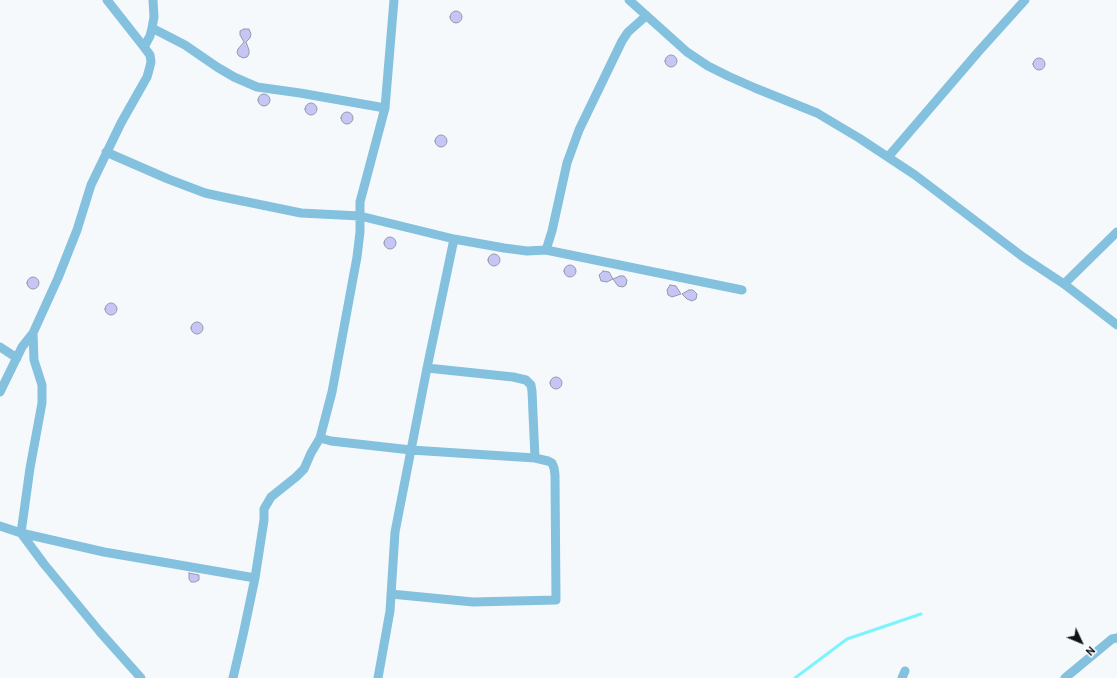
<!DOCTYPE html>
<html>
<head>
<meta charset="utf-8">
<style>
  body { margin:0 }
  #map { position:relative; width:1117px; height:678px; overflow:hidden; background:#f6f9fc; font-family:Overpass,sans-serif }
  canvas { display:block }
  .north { position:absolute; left:1061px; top:622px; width:40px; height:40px; -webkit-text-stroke:3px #fff; paint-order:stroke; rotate:134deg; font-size:11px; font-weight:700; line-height:16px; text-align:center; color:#0f1318 }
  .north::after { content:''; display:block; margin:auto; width:14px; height:18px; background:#0f1318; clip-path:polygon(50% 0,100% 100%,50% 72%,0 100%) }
</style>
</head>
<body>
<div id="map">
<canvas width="1117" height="678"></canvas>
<div class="north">N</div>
</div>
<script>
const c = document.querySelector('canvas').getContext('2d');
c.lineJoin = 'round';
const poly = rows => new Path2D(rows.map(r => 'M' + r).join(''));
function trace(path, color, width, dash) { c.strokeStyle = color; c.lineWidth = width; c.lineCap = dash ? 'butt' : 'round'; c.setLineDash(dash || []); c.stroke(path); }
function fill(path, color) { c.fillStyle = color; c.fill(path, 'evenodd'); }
trace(poly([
  [795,678,847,639,921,614]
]), '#7bf4fd', 3);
const building = poly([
  '450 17a6 6 0 1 1 12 0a6 6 0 1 1-12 0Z',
  [244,29,249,29,251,34,250,38,246,42,249,50,249,54,247,57,243,58,239,56,237,53,238,49,244,42,240,35,240,31,244,29],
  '665 61a6 6 0 1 1 12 0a6 6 0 1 1-12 0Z',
  '1033 64a6 6 0 1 1 12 0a6 6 0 1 1-12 0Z',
  '258 100a6 6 0 1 1 12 0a6 6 0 1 1-12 0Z',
  '305 109a6 6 0 1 1 12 0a6 6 0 1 1-12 0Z',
  '341 118a6 6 0 1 1 12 0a6 6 0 1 1-12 0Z',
  '435 141a6 6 0 1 1 12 0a6 6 0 1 1-12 0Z',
  '384 243a6 6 0 1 1 12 0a6 6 0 1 1-12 0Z',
  '488 260a6 6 0 1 1 12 0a6 6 0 1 1-12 0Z',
  '564 271a6 6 0 1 1 12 0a6 6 0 1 1-12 0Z',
  [603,271,609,272,613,279,607,282,601,281,599,275,603,271],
  [620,276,624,276,627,280,626,285,623,287,618,286,613,279,620,276],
  '27 283a6 6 0 1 1 12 0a6 6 0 1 1-12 0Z',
  [670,285,676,286,681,294,672,297,668,295,667,290,670,285],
  [689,290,693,290,697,294,696,299,692,301,687,299,682,294,689,290],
  '105 309a6 6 0 1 1 12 0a6 6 0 1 1-12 0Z',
  '191 328a6 6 0 1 1 12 0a6 6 0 1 1-12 0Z',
  '550 383a6 6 0 1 1 12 0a6 6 0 1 1-12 0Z',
  [189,573,199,575,199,580,195,582,191,582,189,579,189,573]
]);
fill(building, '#c5c6f5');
trace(building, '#9898a9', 1);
trace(poly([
  [629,0,687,52,708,66,728,76,755,88,817,113,859,138,915,175,1023,257,1064,284,1117,325],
  [152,28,185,45,217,67,234,77,257,87,300,93,385,108],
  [144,47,150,36,152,28,154,17,153,0],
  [106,152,168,179,205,193,223,197,301,213,360,216,454,239,504,248,527,251,546,250,552,231,567,163,579,130,622,41,628,32,646,16],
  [888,157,979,51,1025,0],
  [546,250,742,290],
  [1064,284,1117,232],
  [33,333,34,360,42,385,42,403,30,468,21,533,44,564,100,632,141,678],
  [0,347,17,358],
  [427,368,513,377,526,380,531,385,532,391,535,458],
  [0,392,22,347,33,333,58,278,77,230,91,185,121,123,147,77,149,70,151,62,150,55,144,47,107,0],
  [0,526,21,533,104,552,255,578],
  [391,594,473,602,556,600,555,475,554,468,552,463,548,461,535,458,411,450,331,441,320,438,332,392,357,257,360,232,360,202,385,108,394,0],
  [233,678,243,635,255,578,264,520,264,509,271,497,296,477,304,469,311,453,320,438],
  [378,678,390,611,395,532,427,368,454,239],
  [902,678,905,671],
  [1065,678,1112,639,1117,638]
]), '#83c1df', 9);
</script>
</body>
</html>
